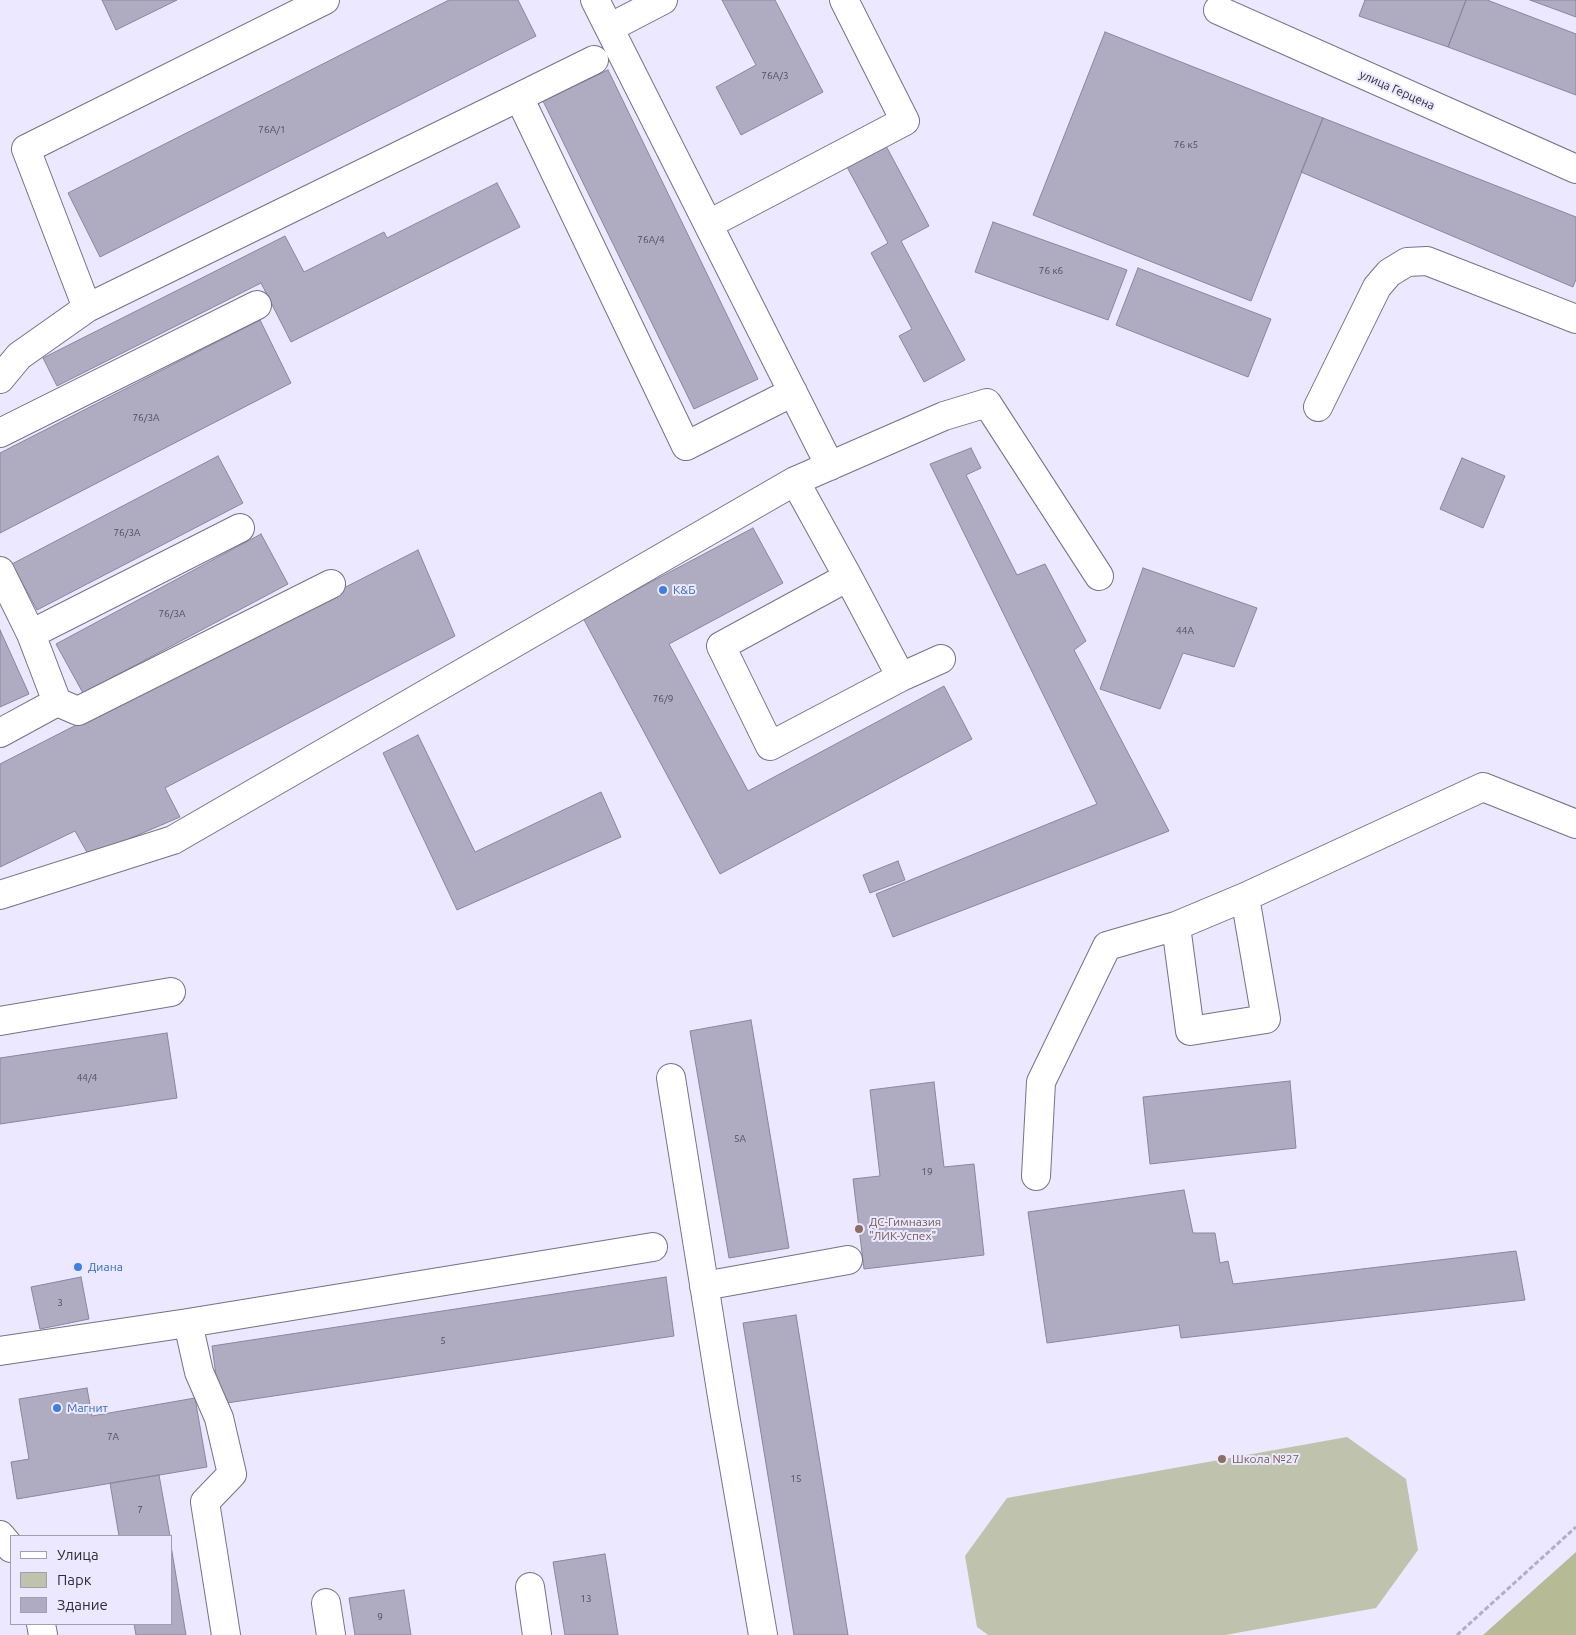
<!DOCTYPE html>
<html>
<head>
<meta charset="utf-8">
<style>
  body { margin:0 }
  #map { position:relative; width:1576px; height:1635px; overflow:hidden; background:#ebe8ff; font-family:Ubuntu,sans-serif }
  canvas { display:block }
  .legend { position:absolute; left:10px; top:1535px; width:162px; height:90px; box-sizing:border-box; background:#ebe8ff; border:1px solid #a09eaf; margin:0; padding:6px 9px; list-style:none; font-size:15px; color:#2f2e36 }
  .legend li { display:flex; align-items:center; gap:10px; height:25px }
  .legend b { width:25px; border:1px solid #a09eaf }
</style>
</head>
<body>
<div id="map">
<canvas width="1576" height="1635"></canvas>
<ul class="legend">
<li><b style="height:6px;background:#fff"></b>Улица</li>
<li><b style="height:14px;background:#bfc2ac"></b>Парк</li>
<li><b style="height:14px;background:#afacc2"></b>Здание</li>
</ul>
</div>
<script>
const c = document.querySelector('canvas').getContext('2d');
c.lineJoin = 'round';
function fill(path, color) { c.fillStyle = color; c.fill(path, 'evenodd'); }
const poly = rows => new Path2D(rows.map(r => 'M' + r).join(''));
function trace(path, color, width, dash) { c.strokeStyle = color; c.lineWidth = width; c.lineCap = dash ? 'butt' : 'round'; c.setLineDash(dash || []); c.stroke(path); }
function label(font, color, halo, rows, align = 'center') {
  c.font = font + ' Ubuntu,sans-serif'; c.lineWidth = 4; c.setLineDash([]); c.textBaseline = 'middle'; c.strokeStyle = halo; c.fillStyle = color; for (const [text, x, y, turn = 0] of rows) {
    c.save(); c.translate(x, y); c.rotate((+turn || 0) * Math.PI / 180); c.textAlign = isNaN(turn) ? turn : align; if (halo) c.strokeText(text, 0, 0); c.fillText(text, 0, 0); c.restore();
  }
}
fill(poly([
  [1347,1437,1406,1479,1418,1550,1376,1608,1225,1635,988,1635,977,1627,965,1556,1007,1498]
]), '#bfc2ac');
fill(poly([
  [1576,1552,1576,1635,1483,1635]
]), '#b6bb96');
const building = poly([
  [102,0,177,0,116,30,102,0],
  [449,0,518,0,536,36,100,257,68,193,449,0],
  [722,0,775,0,823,92,741,135,716,87,756,65,722,0],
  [1365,0,1466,0,1448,47,1359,16,1365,0],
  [1466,0,1487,0,1576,34,1576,95,1448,47,1466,0],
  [1530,0,1576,0,1576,17,1530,0],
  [1105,32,1323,118,1251,301,1033,215,1105,32],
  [608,70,758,379,694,409,543,101,608,70],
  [1323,118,1576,217,1576,279,1573,287,1301,172,1323,118],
  [886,146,929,226,901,241,965,360,924,382,899,336,912,329,871,253,888,243,847,167,886,146],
  [497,183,520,227,291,342,261,283,57,386,43,358,285,236,304,272,384,232,387,238,497,183],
  [993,222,1127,270,1108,320,975,272,993,222],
  [1138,268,1271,319,1248,377,1116,325,1138,268],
  [260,320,291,383,0,533,0,453,260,320],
  [971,448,981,468,966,475,1017,575,1045,564,1086,641,1074,650,1169,831,893,937,876,894,1097,804,930,464,971,448],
  [218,456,243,503,37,610,12,564,218,456],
  [1462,458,1505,476,1483,528,1440,509,1462,458],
  [753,528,783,583,669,644,748,791,944,686,972,739,720,874,583,618,753,528],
  [261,534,288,584,83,693,56,644,261,534],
  [418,550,455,636,165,788,180,817,89,856,75,831,0,867,0,764,418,550],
  [1143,568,1257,608,1234,667,1183,653,1160,709,1100,689,1143,568],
  [0,630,29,694,0,707,0,630],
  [418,735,475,852,601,792,621,837,457,910,383,753,418,735],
  [898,861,905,880,870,893,863,875,898,861],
  [751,1020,789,1248,729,1258,690,1031,751,1020],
  [167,1033,177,1098,0,1124,0,1058,167,1033],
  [1290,1081,1296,1148,1150,1164,1143,1097,1290,1081],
  [934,1082,944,1167,974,1164,984,1255,864,1269,853,1179,880,1176,870,1090,934,1082],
  [1184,1190,1193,1233,1215,1233,1220,1263,1228,1261,1233,1284,1516,1251,1525,1300,1181,1338,1179,1325,1047,1343,1028,1212,1184,1190],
  [81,1277,89,1319,40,1329,31,1287,81,1277],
  [666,1277,674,1336,220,1404,212,1346,666,1277],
  [796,1315,848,1635,794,1635,743,1323,796,1315],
  [87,1388,92,1416,195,1398,207,1467,17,1499,11,1462,29,1459,19,1399,87,1388],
  [159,1475,170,1536,119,1536,110,1483,159,1475],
  [171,1546,186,1635,136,1635,134,1624,171,1624,171,1546],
  [605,1554,618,1635,565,1635,553,1562,605,1554],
  [404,1590,411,1635,355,1635,349,1598,404,1590]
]);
fill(building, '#afacc2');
trace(building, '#89879b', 1);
const minor = poly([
  [595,0,830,466],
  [1218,10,1576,169],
  [613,26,663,0],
  [519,97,594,60],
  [709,224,905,121,844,0],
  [87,308,26,149,325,0],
  [0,379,19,356,87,308,519,97,686,446,793,392],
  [1318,407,1377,287,1389,273,1407,262,1427,261,1576,319],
  [0,433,257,305],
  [795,481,848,577,901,677,770,746,721,646,848,577],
  [0,571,31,634,57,702],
  [31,634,240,528],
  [901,677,941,659],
  [0,733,57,702,78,711,331,584],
  [0,895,173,840,795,481,944,416,987,403,1099,576],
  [1176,926,1190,1031,1266,1019,1245,897],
  [0,1021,171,992],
  [671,1078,724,1409,763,1635],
  [1036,1176,1041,1082,1107,946,1176,926,1245,897,1483,787,1576,824],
  [704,1286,848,1260],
  [0,1351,188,1323],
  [0,1535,11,1548],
  [530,1587,537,1635],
  [326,1603,331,1635],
  [41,1624,43,1635],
  [226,1635,205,1502,232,1474,219,1418,199,1372,188,1323,653,1247]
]);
trace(minor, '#757286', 30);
trace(poly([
  [1457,1635,1576,1527]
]), '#b2afc2', 3, [5, 2.5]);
trace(minor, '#fff', 28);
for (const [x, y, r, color] of [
  [663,590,5,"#3f7fe0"],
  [859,1229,5,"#8d6e63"],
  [78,1267,5,"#3f7fe0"],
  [57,1408,5,"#3f7fe0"],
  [1222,1459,5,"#8d6e63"]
]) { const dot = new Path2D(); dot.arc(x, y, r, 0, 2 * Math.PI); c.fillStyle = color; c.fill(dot); trace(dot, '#ebe8ff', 2); }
label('10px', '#4f4e59', null, [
  ["76А/3",775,76],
  ["76А/1",272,130],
  ["76 к5",1186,145],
  ["76А/4",651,240],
  ["76 к6",1051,271],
  ["76/3А",146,418],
  ["76/3А",127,533],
  ["76/3А",172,614],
  ["44А",1185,631],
  ["76/9",663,699],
  ["44/4",87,1078],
  ["5А",740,1139],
  ["19",927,1172],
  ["3",60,1303],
  ["5",443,1341],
  ["7А",113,1437],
  ["15",796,1479],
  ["7",140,1510],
  ["13",586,1599],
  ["9",380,1617]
]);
label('12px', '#2f2e36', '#ebe8ff', [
  ["улица Герцена",1397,90,24]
]);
label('12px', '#366cbe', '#ebe8ff', [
  ["К&Б",673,590],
  ["Диана",88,1267],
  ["Магнит",67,1408]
], 'left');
label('12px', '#785e54', '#ebe8ff', [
  ["ДС-Гимназия",869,1222],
  ["\"ЛИК-Успех\"",869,1236],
  ["Школа №27",1232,1459]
], 'left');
</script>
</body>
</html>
